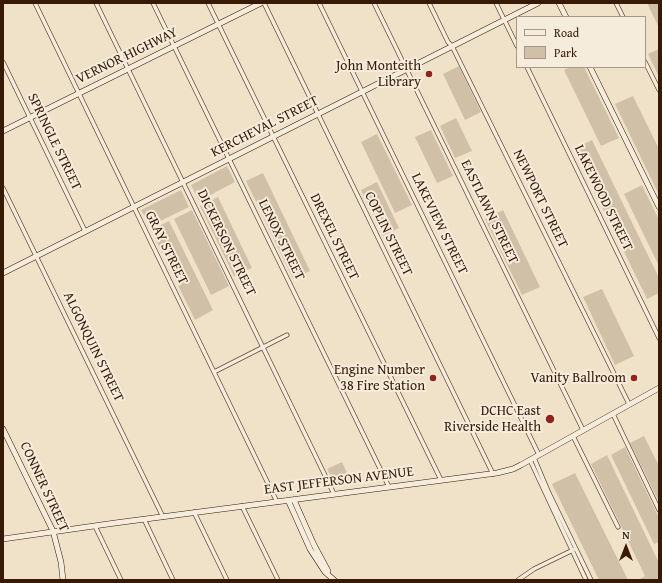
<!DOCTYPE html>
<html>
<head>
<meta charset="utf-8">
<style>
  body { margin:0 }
  #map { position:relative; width:662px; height:583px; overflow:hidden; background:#f0e2c9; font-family:"Gentium Book Plus",serif }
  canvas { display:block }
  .frame { position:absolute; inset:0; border:4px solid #371906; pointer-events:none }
  .legend { position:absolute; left:516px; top:16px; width:130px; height:52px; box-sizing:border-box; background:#f5ecdc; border:1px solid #a99886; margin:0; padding:5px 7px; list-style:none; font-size:12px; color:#371906 }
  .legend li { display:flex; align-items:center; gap:8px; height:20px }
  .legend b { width:20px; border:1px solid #a99886 }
  .north { position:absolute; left:606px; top:527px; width:40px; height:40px; -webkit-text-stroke:3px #f5ecdc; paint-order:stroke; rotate:0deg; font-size:11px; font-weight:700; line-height:16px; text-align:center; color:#371906 }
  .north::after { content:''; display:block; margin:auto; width:14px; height:18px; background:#371906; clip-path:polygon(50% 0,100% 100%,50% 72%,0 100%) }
</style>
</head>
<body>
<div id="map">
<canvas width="662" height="583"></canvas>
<div class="frame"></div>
<ul class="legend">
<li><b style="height:5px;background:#f5ecdc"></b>Road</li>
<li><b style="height:11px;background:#d1c0a8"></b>Park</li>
</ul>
<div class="north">N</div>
</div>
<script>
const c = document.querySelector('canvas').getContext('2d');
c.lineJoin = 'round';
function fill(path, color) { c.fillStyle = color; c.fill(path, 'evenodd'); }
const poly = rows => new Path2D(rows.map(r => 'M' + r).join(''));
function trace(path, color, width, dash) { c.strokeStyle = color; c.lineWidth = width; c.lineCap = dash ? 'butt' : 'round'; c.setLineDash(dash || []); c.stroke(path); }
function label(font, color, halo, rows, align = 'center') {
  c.font = font + ' "Gentium Book Plus",serif'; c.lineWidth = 4; c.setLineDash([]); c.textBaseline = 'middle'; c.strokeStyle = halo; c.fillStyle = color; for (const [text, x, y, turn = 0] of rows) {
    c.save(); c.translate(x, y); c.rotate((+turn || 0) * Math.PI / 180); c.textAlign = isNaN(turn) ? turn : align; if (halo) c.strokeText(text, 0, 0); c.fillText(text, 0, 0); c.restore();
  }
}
fill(poly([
  [647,3,659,3,659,28],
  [659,49,659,77,648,54],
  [459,66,481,112,465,120,443,74],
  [570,67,584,67,619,138,601,146,564,70],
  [633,96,659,149,659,195,615,104],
  [456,118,472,151,455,158,440,126],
  [431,130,453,176,437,183,415,137],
  [377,134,412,205,395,213,361,142],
  [592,140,659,278,659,293,647,299,574,149],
  [227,166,235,182,199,201,191,185],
  [263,173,310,271,293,279,246,181],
  [377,182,399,228,383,236,361,190],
  [642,185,659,220,659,266,624,194],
  [181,190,189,207,150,226,141,210],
  [218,197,252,268,234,276,200,206],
  [192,210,229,286,211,295,174,219],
  [503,210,540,287,522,295,485,219],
  [169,221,213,310,195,320,151,230],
  [602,289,634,356,615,365,583,297],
  [644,436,659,466,659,502,630,443],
  [625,447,659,518,659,542,654,544,611,455],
  [607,455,659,563,659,580,638,580,645,576,591,464],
  [342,462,351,482,335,484,327,469],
  [575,473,628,580,599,580,552,484]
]), '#d1c0a8');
const street = poly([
  [35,3,277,502],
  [96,3,334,494],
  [153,3,389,487],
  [208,3,441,480],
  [264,3,493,474],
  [319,3,539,455],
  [374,3,583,430],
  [429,3,448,42,452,46,629,404],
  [496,3,517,46],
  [616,3,623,17],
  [3,62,85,231],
  [645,62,659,90],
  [527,67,659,338],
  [3,188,163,517],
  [214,372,287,335],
  [613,414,659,510],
  [573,436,618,527],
  [534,458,548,491,591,580],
  [530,460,586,580],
  [242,506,278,580],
  [194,512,227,580],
  [144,519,173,580],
  [95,526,121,580],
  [518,580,534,569,573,550]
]);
const secondary = poly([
  [559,3,566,17],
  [590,67,659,207],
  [3,131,261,3],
  [3,273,538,3],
  [3,429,53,531,61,562,63,580],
  [288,500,310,549,325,572,334,580],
  [294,500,314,545,328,571],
  [3,539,115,523,497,473,513,469,521,465,659,388]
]);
trace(street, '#654b37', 5);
trace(secondary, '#371906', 6);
trace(street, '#f5ecdc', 3.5);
trace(secondary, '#f5ecdc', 5);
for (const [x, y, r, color] of [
  [429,74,4,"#8f2418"],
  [433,378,4,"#8f2418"],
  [634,378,4,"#8f2418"],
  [550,419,5,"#8f2418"]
]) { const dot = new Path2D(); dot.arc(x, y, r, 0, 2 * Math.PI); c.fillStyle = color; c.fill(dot); trace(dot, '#f5ecdc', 1.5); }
label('14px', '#371906', '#f5ecdc', [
  ["VERNOR HIGHWAY",127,56,-26],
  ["KERCHEVAL STREET",265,127,-27],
  ["SPRINGLE STREET",54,142,64],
  ["LAKEWOOD STREET",603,198,64],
  ["NEWPORT STREET",540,199,64],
  ["EASTLAWN STREET",489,212,64],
  ["LAKEVIEW STREET",439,224,64],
  ["COPLIN STREET",388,234,64],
  ["DREXEL STREET",334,237,64],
  ["LENOX STREET",281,240,64],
  ["DICKERSON STREET",226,243,64],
  ["GRAY STREET",166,248,64],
  ["ALGONQUIN STREET",93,347,64],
  ["EAST JEFFERSON AVENUE",339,481,-7],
  ["CONNER STREET",44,487,65]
]);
label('14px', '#371906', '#f5ecdc', [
  ["John Monteith",421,66],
  ["Library",421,82],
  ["Engine Number",425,370],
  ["38 Fire Station",425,386],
  ["Vanity Ballroom",626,378],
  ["DCHC East",541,411],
  ["Riverside Health",541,427]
], 'right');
</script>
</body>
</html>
